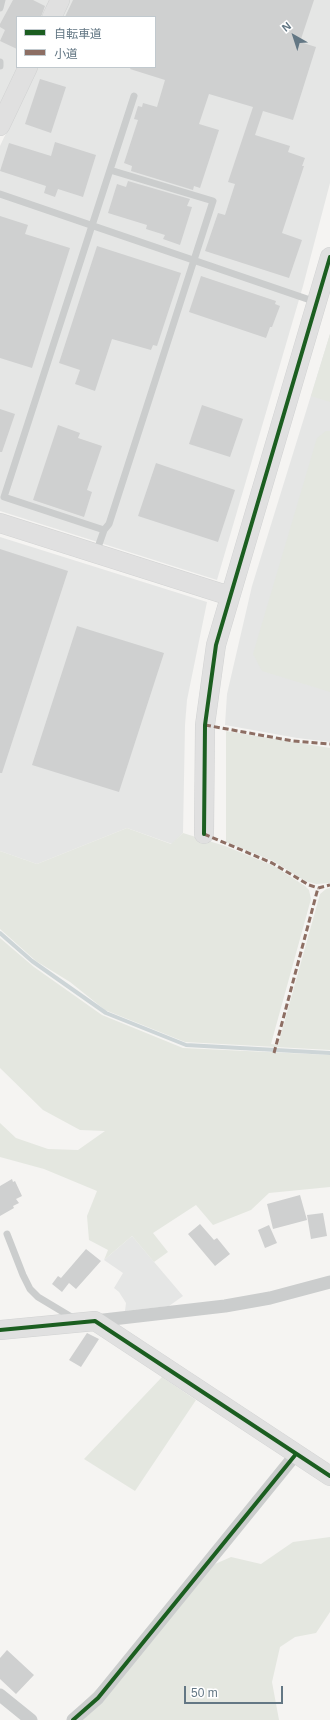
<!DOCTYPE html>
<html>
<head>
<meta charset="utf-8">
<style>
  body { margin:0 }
  #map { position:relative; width:330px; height:1720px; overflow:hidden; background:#f5f4f2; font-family:Arial,"Noto Sans JP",sans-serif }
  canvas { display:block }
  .legend { position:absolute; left:16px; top:16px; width:140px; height:52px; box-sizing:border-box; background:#fff; border:1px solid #c1c9ce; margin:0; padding:5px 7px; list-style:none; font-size:12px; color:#637784 }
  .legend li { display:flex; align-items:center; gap:8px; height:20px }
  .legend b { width:20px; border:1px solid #c1c9ce }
  .north { position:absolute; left:274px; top:16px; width:40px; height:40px; -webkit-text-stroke:3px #fff; paint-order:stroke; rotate:321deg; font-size:11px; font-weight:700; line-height:16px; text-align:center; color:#637784 }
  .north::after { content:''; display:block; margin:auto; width:14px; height:18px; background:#637784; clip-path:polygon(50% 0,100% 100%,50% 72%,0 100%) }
  .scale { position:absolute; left:184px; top:1686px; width:99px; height:18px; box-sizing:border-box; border:2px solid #637784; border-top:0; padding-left:5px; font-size:12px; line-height:14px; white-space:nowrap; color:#637784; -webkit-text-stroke:3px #fff; paint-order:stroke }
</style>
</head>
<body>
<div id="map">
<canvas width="330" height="1720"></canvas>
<ul class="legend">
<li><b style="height:5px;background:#1b5e20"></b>自転車道</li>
<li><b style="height:5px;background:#8d6e63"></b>小道</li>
</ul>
<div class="north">N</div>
<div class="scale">50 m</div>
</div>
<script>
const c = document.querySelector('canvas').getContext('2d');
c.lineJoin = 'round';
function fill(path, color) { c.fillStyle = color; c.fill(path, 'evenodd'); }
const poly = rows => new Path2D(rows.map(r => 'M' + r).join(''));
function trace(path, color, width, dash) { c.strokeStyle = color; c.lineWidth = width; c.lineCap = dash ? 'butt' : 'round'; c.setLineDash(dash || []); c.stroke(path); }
fill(poly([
  [0,0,50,0,42,17,17,17,17,67,18,67,0,105],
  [69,0,330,0,330,183,303,286,217,580,0,511,0,146,37,67,155,67,155,17,61,17],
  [330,334,330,742,297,738,225,725,227,694,252,586],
  [0,537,207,602,187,700,185,725,183,833,172,844,127,828,37,864,0,851],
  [132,1236,183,1296,169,1306,125,1311,126,1303,119,1292,114,1288,123,1273,104,1260]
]), '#e5e6e5');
fill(poly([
  [330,334,330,402,311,396],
  [326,431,330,431,330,692,262,671,253,654,317,438],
  [226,731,330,748,330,883,316,884,305,881,273,861,226,842],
  [127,828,171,844,183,833,225,846,274,866,305,886,309,890,311,899,271,1044,278,1045,320,894,326,889,330,888,330,1050,185,1042,105,1010,70,982,36,961,0,929,0,851,37,864],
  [0,938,34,967,102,1015,183,1048,330,1055,330,1187,269,1193,251,1210,213,1225,196,1205,153,1233,168,1252,154,1262,132,1236,104,1260,108,1250,89,1240,87,1216,97,1191,44,1169,0,1157,0,1123,16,1138,48,1149,78,1150,105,1131,80,1130,43,1110,0,1068],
  [162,1377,196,1400,135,1491,84,1459],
  [330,1537,330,1612,316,1633,295,1637,280,1647,272,1682,279,1720,81,1720,83,1703,121,1665,215,1564,231,1557,261,1564,293,1542]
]), '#e4e7e0');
trace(poly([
  [0,933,32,961,106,1013,186,1045,330,1053]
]), '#cdd5d7', 4);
fill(poly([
  [13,0,33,0,45,6,41,17,17,17,17,49,0,41,5,30,0,27,0,24],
  [73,0,314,0,300,42,316,47,293,120,263,111,255,135,290,146,288,152,305,158,302,166,304,166,282,233,302,240,289,278,205,251,218,213,225,215,235,184,228,182,253,107,209,94,199,124,219,130,200,188,194,186,193,190,131,171,132,166,124,163,138,120,134,119,138,106,142,107,143,103,157,107,165,80,130,69,131,67,155,67,155,17,65,17],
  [40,79,66,87,51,133,25,124],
  [55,142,96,155,83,197,58,189,55,197,44,193,46,186,0,171,9,143,51,156],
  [128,181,190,199,187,206,192,207,180,245,163,239,165,235,146,229,147,225,108,213,117,184,126,187],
  [0,216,28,225,25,234,70,248,32,368,0,358],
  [97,246,181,273,157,346,153,345,151,350,112,339,95,391,75,384,80,370,59,363],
  [201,276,276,301,275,304,280,306,272,327,270,327,266,338,189,312],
  [202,405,243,419,230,457,189,444],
  [0,409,15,414,2,452,0,452],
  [58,425,80,433,78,438,102,446,87,490,92,492,84,517,33,500],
  [156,463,235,490,218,542,138,516],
  [0,549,68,571,2,773,0,773],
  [77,626,164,653,119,792,32,765],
  [12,1179,13,1182,15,1181,22,1196,16,1199,19,1203,13,1206,14,1208,0,1216,0,1186],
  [300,1195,307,1220,273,1229,267,1204],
  [323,1213,327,1236,311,1239,307,1215],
  [200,1224,214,1240,217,1238,230,1254,215,1266,188,1234],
  [269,1225,277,1243,265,1248,258,1230],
  [86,1249,101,1261,76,1289,69,1283,62,1292,52,1284,58,1276,61,1278],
  [87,1333,99,1339,81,1367,69,1360],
  [7,1650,34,1675,16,1694,0,1679,0,1658]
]), '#cfd0d0');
const secondary = poly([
  [52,17,60,0],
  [0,126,28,67],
  [0,523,230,596],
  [204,834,205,725,216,645,330,257],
  [0,1330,95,1321,330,1476]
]);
trace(secondary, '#d1d2d2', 20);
trace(poly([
  [0,8,2,0],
  [0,62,0,66],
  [0,194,316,302],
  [104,530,4,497,134,96],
  [96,553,104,530,109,524,213,201,110,170],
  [7,1234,23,1275,30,1289,38,1297,73,1318]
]), '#cbcdcd', 7);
trace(poly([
  [95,1321,225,1306,270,1298,330,1282],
  [0,1695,31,1720],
  [73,1720,98,1698,296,1454]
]), '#cbcdcd', 13);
trace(secondary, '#e0e0e0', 19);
trace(poly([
  [205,725,293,741,330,744],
  [204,834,272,863,309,885,318,888],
  [274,1053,318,888,330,885]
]), '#8d6e63', 3, [6, 3]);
trace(poly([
  [204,834,205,725,216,645,330,257],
  [0,1330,95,1321,330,1476],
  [73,1720,98,1698,296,1454]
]), '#1b5e20', 4);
</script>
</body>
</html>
